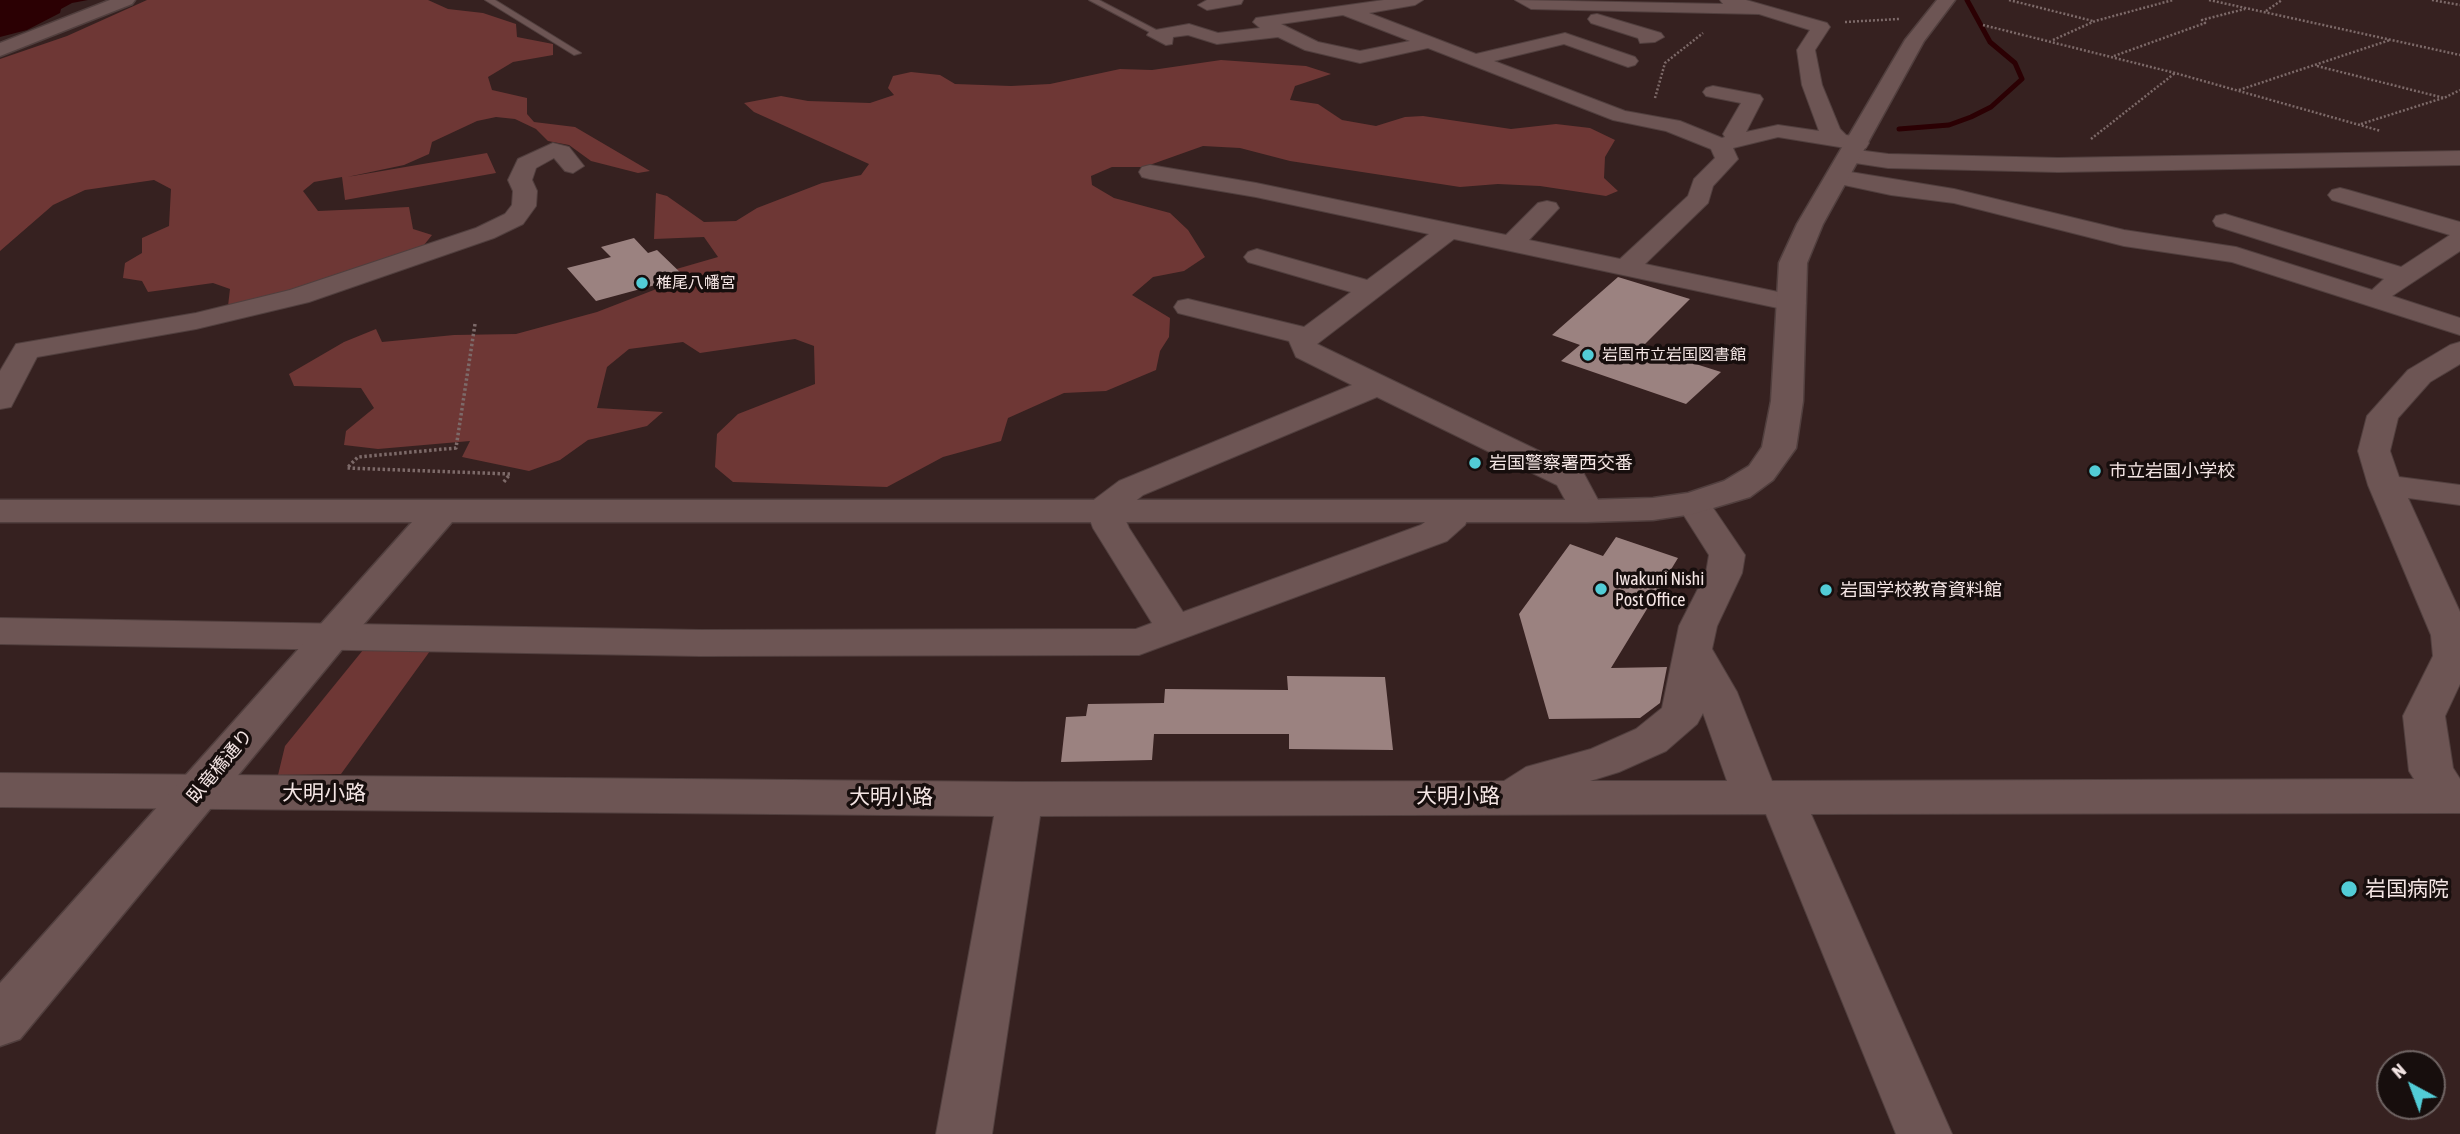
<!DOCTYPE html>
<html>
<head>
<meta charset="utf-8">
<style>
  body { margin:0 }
  #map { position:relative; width:2460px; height:1134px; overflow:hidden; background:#362120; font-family:"Asap Condensed",sans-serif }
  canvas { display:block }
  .north { position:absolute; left:2376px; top:1050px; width:70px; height:70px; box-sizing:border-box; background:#170e0d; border:2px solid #6f6463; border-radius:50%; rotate:319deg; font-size:19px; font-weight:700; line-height:28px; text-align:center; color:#f4e5e4 }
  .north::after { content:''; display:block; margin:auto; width:24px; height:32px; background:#52ccd6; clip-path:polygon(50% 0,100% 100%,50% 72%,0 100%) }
</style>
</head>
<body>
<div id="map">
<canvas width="2460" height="1134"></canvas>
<div class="north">N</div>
</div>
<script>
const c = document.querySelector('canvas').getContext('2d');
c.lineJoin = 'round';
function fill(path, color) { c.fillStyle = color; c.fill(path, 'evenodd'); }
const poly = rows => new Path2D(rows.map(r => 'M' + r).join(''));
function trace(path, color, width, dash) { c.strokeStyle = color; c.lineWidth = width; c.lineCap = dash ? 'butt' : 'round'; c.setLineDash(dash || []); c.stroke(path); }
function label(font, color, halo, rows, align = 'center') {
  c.font = font + ' "Asap Condensed","Noto Sans JP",sans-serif'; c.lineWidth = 7; c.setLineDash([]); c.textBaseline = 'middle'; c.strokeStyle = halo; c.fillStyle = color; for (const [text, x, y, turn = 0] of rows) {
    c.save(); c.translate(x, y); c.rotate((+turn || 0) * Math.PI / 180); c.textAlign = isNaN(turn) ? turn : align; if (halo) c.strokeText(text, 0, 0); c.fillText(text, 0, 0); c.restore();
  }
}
fill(poly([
  [147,0,428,0,448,9,483,13,516,24,517,37,553,44,553,55,513,62,488,77,492,90,527,98,527,114,534,122,575,127,650,171,638,173,591,161,569,145,548,141,536,129,515,119,496,117,477,121,432,142,429,154,404,165,347,177,487,153,496,173,345,200,342,177,314,182,303,191,318,211,409,207,413,229,432,235,424,245,271,296,228,306,230,289,213,283,148,292,142,281,123,278,125,263,142,253,142,238,169,226,171,189,154,180,85,190,53,205,0,251,0,59,67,36],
  [1221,60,1306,66,1331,74,1295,86,1290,100,1318,104,1342,120,1376,126,1405,117,1423,116,1511,129,1556,124,1590,128,1615,140,1605,157,1604,178,1618,191,1606,196,1540,186,1498,184,1460,187,1290,161,1240,148,1203,146,1144,167,1112,167,1091,176,1092,185,1114,198,1170,213,1188,230,1205,257,1184,271,1153,277,1132,295,1170,318,1169,337,1160,351,1156,370,1106,391,1064,393,1008,418,1001,441,943,457,887,487,733,482,715,467,717,434,738,414,815,384,814,346,795,339,700,353,683,342,629,349,607,367,597,408,663,412,647,426,588,440,560,460,529,471,462,457,470,441,378,449,344,445,346,431,374,408,361,388,294,386,289,374,344,342,376,329,382,342,454,335,516,334,597,312,659,288,673,270,718,257,704,237,654,239,656,193,667,196,704,222,736,221,757,208,822,183,861,175,869,164,754,112,744,103,781,96,808,101,870,103,894,95,888,88,893,76,911,72,940,75,955,84,1011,86,1050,84,1120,69,1152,70],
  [363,650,430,651,341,774,278,775,285,746]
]), '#6e3735');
fill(poly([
  [0,0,88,0,72,3,61,9,60,13,27,30,0,37]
]), '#2b0003');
trace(poly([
  [1899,129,1949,125,1971,117,1991,107,2022,79,2015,63,1990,42,1967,0]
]), '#2b0003', 5);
fill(poly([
  [634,238,648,253,657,250,685,277,596,301,567,268,611,257,601,247],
  [1618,277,1690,299,1642,347,1721,372,1686,404,1561,361,1580,345,1552,335],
  [1616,537,1678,558,1611,668,1667,667,1660,703,1640,718,1549,719,1519,614,1570,544,1603,556],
  [1287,676,1385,677,1393,750,1289,749,1289,734,1154,734,1152,760,1061,762,1066,717,1086,716,1088,704,1164,703,1165,689,1288,690]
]), '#9b8280');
const service = poly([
  [485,0,495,0,581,53,574,55,485,0],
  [1089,0,1099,0,1164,34,1157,36,1089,0]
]);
const minor = poly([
  [1243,0,1241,4,1207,10,1198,5,1207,0,1243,0],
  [1384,0,1423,0,1415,5,1369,13,1476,54,1565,33,1635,57,1638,61,1635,65,1628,67,1564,44,1494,61,1625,111,1680,121,1722,138,1725,137,1723,134,1741,103,1706,96,1703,92,1706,88,1713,86,1760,95,1763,99,1746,132,1778,125,1819,131,1802,85,1797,50,1810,30,1759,14,1531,9,1515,0,1723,4,1720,0,1746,0,1827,23,1830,27,1815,50,1822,85,1840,129,1846,135,1866,138,1869,143,1866,148,1858,150,1778,137,1733,148,1738,159,1713,186,1708,203,1645,264,1802,297,1806,303,1802,309,1792,311,1454,239,1317,344,1583,472,1604,511,1599,518,1587,521,1575,518,1557,485,1377,397,1143,495,1122,512,1129,528,1183,612,1421,525,1436,514,1442,504,1454,501,1466,504,1471,511,1465,525,1447,541,1139,655,700,656,0,644,0,618,700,630,1136,629,1152,623,1093,528,1086,509,1091,502,1119,481,1352,385,1296,357,1289,341,1178,313,1174,307,1178,301,1188,299,1304,327,1351,292,1248,262,1244,257,1248,252,1257,249,1367,280,1429,234,1256,197,1150,179,1142,177,1139,172,1142,167,1150,165,1256,183,1506,235,1538,203,1547,201,1556,203,1559,208,1529,240,1620,259,1688,196,1694,179,1715,158,1711,149,1666,131,1613,120,1428,48,1360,63,1305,50,1278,37,1217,44,1188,35,1173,37,1172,44,1166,45,1147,35,1150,31,1189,24,1218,33,1260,28,1253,22,1256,18,1384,0],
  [1343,15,1410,41,1360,51,1318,42,1281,24,1343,15],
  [1597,14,1661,33,1664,37,1655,42,1640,43,1638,38,1591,23,1588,19,1591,15,1597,14],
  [553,143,569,147,584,166,573,173,565,171,554,158,536,168,532,180,537,191,536,206,523,224,494,238,309,302,196,329,37,357,11,407,0,409,0,371,16,344,196,313,290,290,476,228,505,214,512,205,513,191,508,180,518,159,553,143],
  [1850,149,1888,154,2058,158,2460,151,2460,165,2058,172,1888,168,1842,161,1839,156,1850,149],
  [1838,170,1954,189,2124,230,2236,247,2372,290,2384,279,2216,226,2213,221,2216,216,2225,214,2401,267,2450,235,2332,200,2328,195,2332,190,2340,188,2348,190,2460,222,2460,251,2392,296,2460,318,2460,335,2232,262,2124,246,1954,203,1891,195,1830,182,1826,177,1830,172,1838,170],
  [2460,342,2460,364,2430,382,2398,418,2390,451,2399,477,2460,485,2460,505,2408,498,2460,612,2460,684,2445,716,2453,768,2460,779,2460,813,1811,814,1952,1134,1896,1134,1766,814,1040,816,992,1134,936,1134,994,816,0,807,0,773,1020,782,1504,781,1526,767,1591,749,1636,729,1662,708,1679,626,1706,573,1709,555,1676,503,1681,496,1693,493,1705,496,1745,555,1742,573,1717,626,1712,649,1737,692,1772,781,2414,779,2409,771,2403,716,2433,656,2431,635,2368,485,2358,451,2367,416,2408,370,2450,345,2460,342],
  [1703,713,1727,781,1590,781,1619,772,1666,751,1697,724,1703,713]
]);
const tertiary = poly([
  [1937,0,1955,0,1924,41,1823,224,1807,263,1803,401,1796,448,1773,480,1750,497,1693,514,1653,520,1587,522,452,522,344,647,20,1039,0,1046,0,983,412,522,0,522,0,500,1587,500,1653,498,1688,493,1724,481,1749,466,1762,447,1771,401,1779,263,1797,224,1905,40,1937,0]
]);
const secondary = poly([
  [110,0,135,0,132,4,0,56,0,43,110,0]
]);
trace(service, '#513f3e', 2);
trace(minor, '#513f3e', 2);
trace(tertiary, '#513f3e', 3);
trace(secondary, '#513f3e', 3);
trace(poly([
  [2009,0,2093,21],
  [2209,0,2460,55],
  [2432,0,2460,5],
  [2266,11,2282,0],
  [1845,22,1899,19],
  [1983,25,2175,73,2381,131],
  [2053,40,2095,21,2173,0],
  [2114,56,2205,23,2202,20,2245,9],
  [2317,66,2444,98,2460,90],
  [2239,90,2390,40],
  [1655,98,1665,63,1703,33],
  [2361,124,2443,98],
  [2091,139,2175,73]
]), '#7d6a69', 2.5, [2, 2]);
trace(poly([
  [475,324,456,448,358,457,347,468,510,474,503,483]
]), '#7d6a69', 3.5, [2.5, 2.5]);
fill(service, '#6d5554');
fill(minor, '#6d5554');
fill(tertiary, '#6d5554');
fill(secondary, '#6d5554');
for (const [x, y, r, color] of [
  [642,283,7,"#52ccd6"],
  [1588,355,7,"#52ccd6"],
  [1475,463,7,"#52ccd6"],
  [2095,471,7,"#52ccd6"],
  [1601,589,7,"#52ccd6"],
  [1826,590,7,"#52ccd6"],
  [2349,889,9,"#52ccd6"]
]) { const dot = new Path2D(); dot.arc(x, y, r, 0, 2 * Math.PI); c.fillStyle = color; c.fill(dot); trace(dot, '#170e0d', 2.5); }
label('16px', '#f4e5e4', '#170e0d', [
  ["椎尾八幡宮",656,283],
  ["岩国市立岩国図書館",1602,355]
], 'left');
label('18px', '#f4e5e4', '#170e0d', [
  ["岩国警察署西交番",1489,463],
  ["市立岩国小学校",2109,471],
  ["Iwakuni Nishi",1615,579],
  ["Post Office",1615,600],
  ["岩国学校教育資料館",1840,590]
], 'left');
label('18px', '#f4e5e4', '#170e0d', [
  ["臥竜橋通り",220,766,-50]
]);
label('21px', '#f4e5e4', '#170e0d', [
  ["大明小路",324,793],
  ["大明小路",1458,796],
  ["大明小路",891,797]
]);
label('21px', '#f4e5e4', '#170e0d', [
  ["岩国病院",2365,889]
], 'left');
</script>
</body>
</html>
